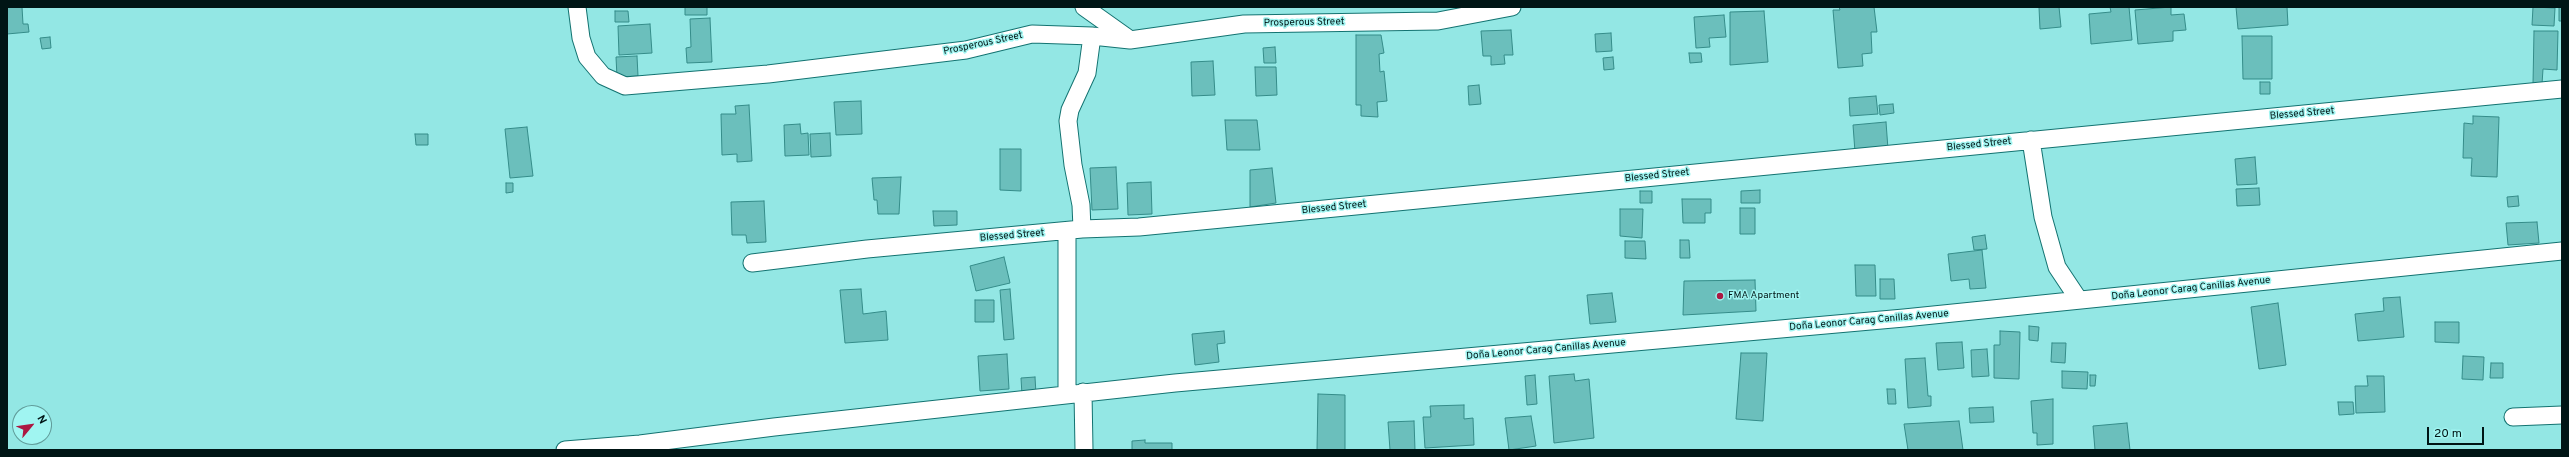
<!DOCTYPE html>
<html>
<head>
<meta charset="utf-8">
<style>
  body { margin:0 }
  #map { position:relative; width:2569px; height:457px; overflow:hidden; background:#93e7e4; font-family:Overpass,sans-serif }
  canvas { display:block }
  .frame { position:absolute; inset:0; border:8px solid #001515; pointer-events:none }
  .north { position:absolute; left:12px; top:405px; width:40px; height:40px; box-sizing:border-box; background:#a0f5f1; border:1px solid #609b99; border-radius:50%; rotate:61deg; font-size:11px; font-weight:700; line-height:16px; text-align:center; color:#001515 }
  .north::after { content:''; display:block; margin:auto; width:14px; height:18px; background:#ac1842; clip-path:polygon(50% 0,100% 100%,50% 72%,0 100%) }
  .scale { position:absolute; left:2427px; top:427px; width:57px; height:18px; box-sizing:border-box; border:2px solid #001515; border-top:0; padding-left:5px; font-size:12px; line-height:14px; white-space:nowrap; color:#001515; -webkit-text-stroke:3px #a0f5f1; paint-order:stroke }
</style>
</head>
<body>
<div id="map">
<canvas width="2569" height="457"></canvas>
<div class="frame"></div>
<div class="north">N</div>
<div class="scale">20 m</div>
</div>
<script>
const c = document.querySelector('canvas').getContext('2d');
c.lineJoin = 'round';
function fill(path, color) { c.fillStyle = color; c.fill(path, 'evenodd'); }
const poly = rows => new Path2D(rows.map(r => 'M' + r).join(''));
function trace(path, color, width, dash) { c.strokeStyle = color; c.lineWidth = width; c.lineCap = dash ? 'butt' : 'round'; c.setLineDash(dash || []); c.stroke(path); }
function label(font, color, halo, rows, align = 'center') {
  c.font = font + ' Overpass,sans-serif'; c.lineWidth = 3; c.setLineDash([]); c.textBaseline = 'middle'; c.strokeStyle = halo; c.fillStyle = color; for (const [text, x, y, turn = 0] of rows) {
    c.save(); c.translate(x, y); c.rotate((+turn || 0) * Math.PI / 180); c.textAlign = isNaN(turn) ? turn : align; if (halo) c.strokeText(text, 0, 0); c.fillText(text, 0, 0); c.restore();
  }
}
const building = poly([
  [7,7,22,7,23,24,28,24,29,32,7,34,7,7],
  [685,7,707,7,707,15,685,15,685,7],
  [1839,7,1874,7,1877,32,1871,32,1872,53,1862,54,1863,66,1838,68,1833,10,1840,10,1839,7],
  [2039,7,2059,7,2061,27,2040,29,2039,7],
  [2110,7,2129,7,2132,40,2091,44,2089,14,2111,12,2110,7],
  [2171,7,2171,15,2184,14,2186,30,2173,31,2173,41,2138,44,2135,10,2171,7],
  [2236,7,2287,7,2288,25,2238,29,2236,7],
  [2533,7,2555,8,2554,26,2532,25,2533,7],
  [2559,7,2562,7,2562,21,2559,21,2559,7],
  [615,11,628,11,629,22,615,22,615,11],
  [1764,11,1768,62,1730,65,1730,12,1764,11],
  [1724,15,1726,37,1709,38,1710,47,1696,48,1694,17,1724,15],
  [710,18,712,62,687,63,686,48,691,47,690,19,710,18],
  [650,24,652,53,619,55,618,26,650,24],
  [1511,30,1513,55,1504,55,1505,64,1491,65,1491,56,1483,56,1481,31,1511,30],
  [2534,31,2558,31,2557,70,2543,69,2542,84,2533,84,2534,31],
  [1611,33,1612,51,1596,52,1595,34,1611,33],
  [1356,35,1381,35,1384,53,1379,54,1380,72,1384,71,1387,101,1377,102,1378,117,1361,116,1361,105,1356,105,1356,35],
  [2242,36,2272,36,2272,79,2243,79,2242,36],
  [50,37,51,48,42,49,40,38,50,37],
  [1275,47,1276,63,1264,63,1263,48,1275,47],
  [1689,53,1701,53,1702,62,1690,63,1689,53],
  [637,56,638,76,617,77,616,57,637,56],
  [1613,57,1614,69,1604,70,1603,58,1613,57],
  [1213,61,1215,95,1192,96,1191,62,1213,61],
  [1255,67,1276,67,1277,95,1256,96,1255,67],
  [2260,82,2270,82,2270,94,2260,94,2260,82],
  [1479,85,1481,104,1469,105,1468,86,1479,85],
  [1876,96,1878,114,1850,116,1849,98,1876,96],
  [861,101,862,134,836,135,834,102,861,101],
  [1893,104,1894,113,1880,115,1879,105,1893,104],
  [749,105,752,161,737,162,737,154,722,155,721,114,736,114,735,106,749,105],
  [2473,116,2499,117,2497,177,2471,176,2472,158,2463,158,2464,123,2473,124,2473,116],
  [1225,120,1257,120,1260,150,1227,150,1225,120],
  [1886,122,1888,149,1855,152,1853,125,1886,122],
  [800,124,801,134,808,133,809,155,785,156,784,125,800,124],
  [527,127,533,176,510,178,505,129,527,127],
  [830,133,831,156,811,157,810,134,830,133],
  [415,134,428,134,428,145,416,145,415,134],
  [1000,149,1021,149,1021,191,1000,190,1000,149],
  [2255,157,2257,184,2237,185,2235,159,2255,157],
  [1116,167,1118,209,1092,210,1090,168,1116,167],
  [1272,168,1276,203,1250,207,1250,170,1272,168],
  [901,177,899,214,878,214,877,200,874,200,872,178,901,177],
  [1151,182,1152,214,1128,215,1127,183,1151,182],
  [506,183,513,183,513,192,506,193,506,183],
  [2259,188,2260,205,2237,206,2236,189,2259,188],
  [1760,190,1760,203,1741,203,1741,191,1760,190],
  [1640,191,1652,191,1652,203,1640,203,1640,191],
  [2518,196,2519,206,2508,207,2507,197,2518,196],
  [1682,199,1711,199,1711,213,1705,213,1705,223,1683,223,1682,199],
  [764,201,766,242,747,243,746,235,732,235,731,202,764,201],
  [1740,208,1755,208,1755,234,1740,234,1740,208],
  [1620,209,1643,209,1642,238,1620,236,1620,209],
  [933,211,957,211,957,225,934,226,933,211],
  [2537,222,2539,243,2508,245,2506,223,2537,222],
  [1985,235,1987,249,1974,250,1972,237,1985,235],
  [1680,240,1689,240,1690,258,1680,258,1680,240],
  [1625,241,1645,241,1646,259,1625,258,1625,241],
  [1982,250,1986,288,1970,289,1969,279,1951,281,1948,254,1982,250],
  [1004,257,1010,283,976,291,970,266,1004,257],
  [1855,265,1875,265,1876,296,1856,296,1855,265],
  [1880,279,1894,279,1895,299,1880,299,1880,279],
  [1755,280,1756,311,1683,315,1684,281,1755,280],
  [861,289,863,314,886,311,888,340,845,343,840,290,861,289],
  [1010,289,1014,339,1004,340,1000,290,1010,289],
  [1612,293,1616,322,1590,324,1587,295,1612,293],
  [2400,297,2404,337,2358,341,2355,314,2384,311,2383,298,2400,297],
  [975,300,994,300,994,322,975,322,975,300],
  [2278,303,2286,365,2259,369,2251,307,2278,303],
  [2435,322,2459,322,2459,343,2435,342,2435,322],
  [2029,326,2039,327,2038,341,2029,340,2029,326],
  [1224,331,1225,343,1217,344,1219,362,1195,365,1192,334,1224,331],
  [2000,331,2020,332,2019,379,1994,378,1994,345,2000,345,2000,331],
  [1962,342,1964,368,1938,370,1936,343,1962,342],
  [2052,343,2066,343,2065,363,2051,362,2052,343],
  [1987,349,1989,376,1972,377,1971,350,1987,349],
  [1741,353,1767,353,1763,421,1736,419,1741,353],
  [1007,354,1009,389,980,391,978,356,1007,354],
  [2463,356,2484,357,2483,380,2462,379,2463,356],
  [1925,358,1928,396,1931,396,1931,406,1908,408,1905,359,1925,358],
  [2491,363,2503,363,2503,378,2490,378,2491,363],
  [2062,371,2088,372,2087,389,2062,388,2062,371],
  [1574,374,1575,381,1589,379,1594,438,1554,443,1549,376,1574,374],
  [1535,375,1537,404,1527,405,1525,376,1535,375],
  [2090,375,2096,375,2095,386,2090,386,2090,375],
  [2367,376,2384,376,2385,412,2356,413,2355,386,2368,386,2367,376],
  [1035,377,1036,394,1022,395,1021,378,1035,377],
  [1887,389,1895,389,1896,404,1888,404,1887,389],
  [1318,394,1345,395,1345,450,1317,450,1318,394],
  [2053,399,2053,444,2037,445,2037,433,2033,433,2031,401,2053,399],
  [2338,402,2353,402,2354,414,2339,415,2338,402],
  [1464,405,1464,419,1473,418,1474,445,1425,448,1423,417,1431,417,1430,406,1464,405],
  [1993,407,1994,422,1970,423,1969,408,1993,407],
  [1531,416,1536,446,1509,450,1505,418,1531,416],
  [1414,421,1415,450,1390,450,1388,422,1414,421],
  [1959,421,1963,450,1908,450,1904,424,1959,421],
  [2127,423,2130,450,2095,450,2093,426,2127,423],
  [1145,440,1145,443,1172,443,1172,450,1132,450,1132,441,1145,440]
]);
fill(building, '#6bbfbc');
trace(building, '#358c89', 1);
const street = poly([
  [577,7,581,38,587,57,603,76,625,86,768,74,966,50,1032,34,1092,36,1130,40,1244,24,1438,21,1512,7],
  [1084,7,1129,39],
  [2031,140,2043,217,2057,267,2079,300],
  [1082,229,1081,205,1073,165,1068,121,1070,110,1087,73,1092,36],
  [1067,231,1067,394],
  [752,263,867,249,1082,229,1139,227,2562,89],
  [1083,392,1084,450],
  [2513,417,2562,415],
  [565,450,640,444,774,427,1175,383,1904,318,2562,251]
]);
trace(street, '#137371', 19);
trace(street, '#fff', 17);
for (const [x, y, r, color] of [
  [1720,296,4,"#ac1842"]
]) { const dot = new Path2D(); dot.arc(x, y, r, 0, 2 * Math.PI); c.fillStyle = color; c.fill(dot); trace(dot, '#a0f5f1', 1.5); }
label('10px', '#001515', '#a0f5f1', [
  ["Prosperous Street",1304,23,-1],
  ["Prosperous Street",983,44,-12],
  ["Blessed Street",2302,114,-5],
  ["Blessed Street",1979,145,-6],
  ["Blessed Street",1657,176,-6],
  ["Blessed Street",1334,208,-6],
  ["Blessed Street",1012,236,-5],
  ["Doña Leonor Carag Canillas Avenue",2191,289,-6],
  ["Doña Leonor Carag Canillas Avenue",1869,321,-5],
  ["Doña Leonor Carag Canillas Avenue",1546,350,-5]
]);
label('10px', '#001515', '#a0f5f1', [
  ["FMA Apartment",1728,296]
], 'left');
</script>
</body>
</html>
